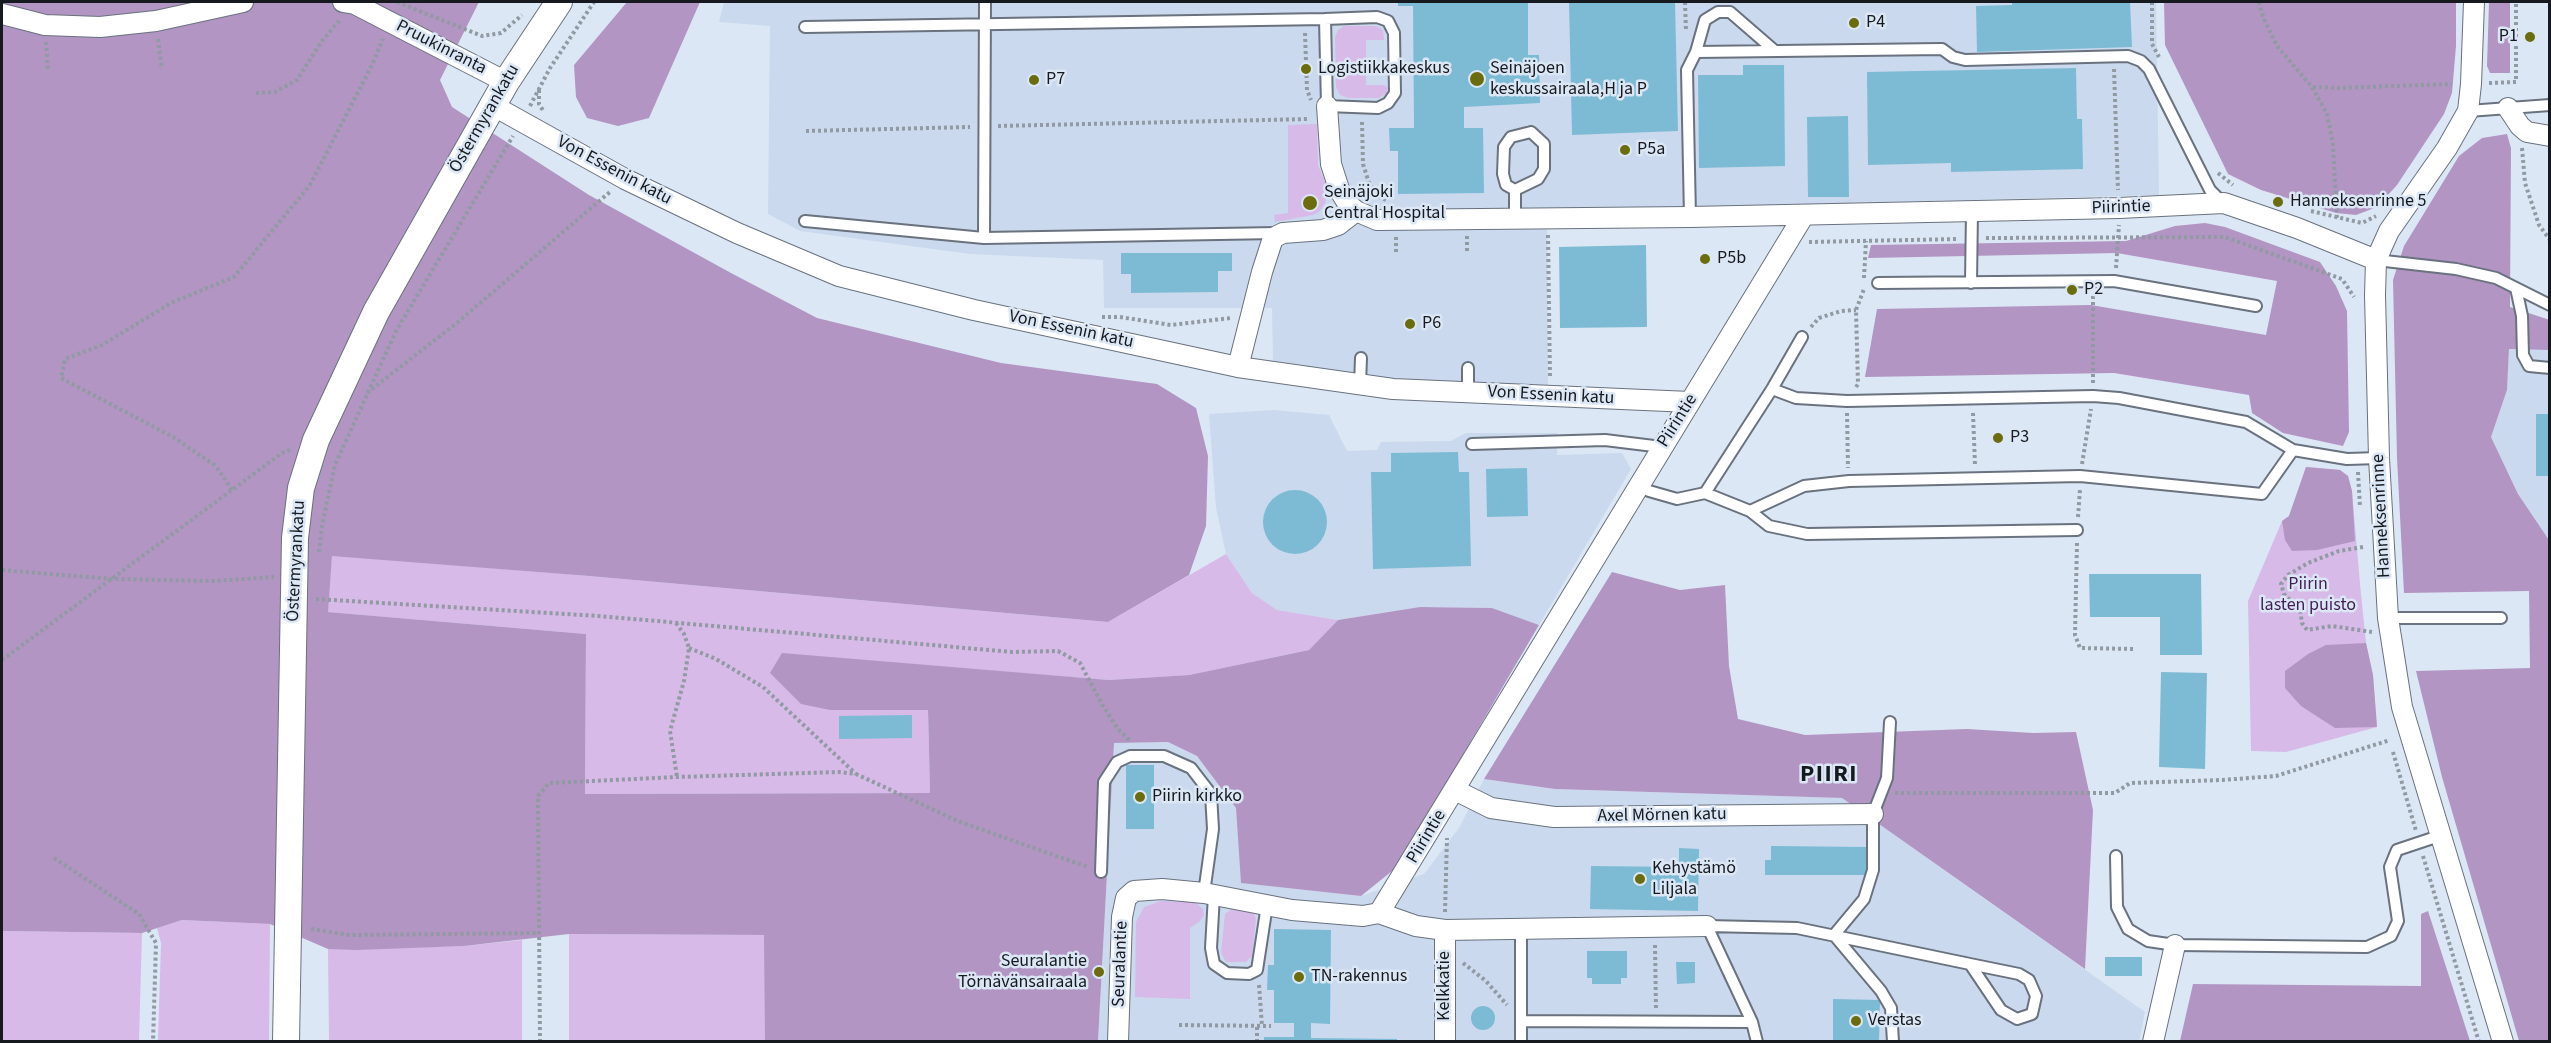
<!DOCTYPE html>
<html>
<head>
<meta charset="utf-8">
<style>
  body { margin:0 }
  #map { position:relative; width:2551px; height:1043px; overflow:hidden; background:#dce7f5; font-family:"Source Sans 3",sans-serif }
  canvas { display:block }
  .frame { position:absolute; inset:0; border:3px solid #161a1f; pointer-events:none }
</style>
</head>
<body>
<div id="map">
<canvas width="2551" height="1043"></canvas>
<div class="frame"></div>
</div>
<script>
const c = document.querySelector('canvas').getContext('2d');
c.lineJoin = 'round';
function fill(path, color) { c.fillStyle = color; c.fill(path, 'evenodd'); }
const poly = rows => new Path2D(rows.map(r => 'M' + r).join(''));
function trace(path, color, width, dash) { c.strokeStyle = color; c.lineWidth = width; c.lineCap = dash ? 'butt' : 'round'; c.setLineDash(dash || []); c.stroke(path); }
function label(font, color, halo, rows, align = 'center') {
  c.font = font + ' "Source Sans 3",sans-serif'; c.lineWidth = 5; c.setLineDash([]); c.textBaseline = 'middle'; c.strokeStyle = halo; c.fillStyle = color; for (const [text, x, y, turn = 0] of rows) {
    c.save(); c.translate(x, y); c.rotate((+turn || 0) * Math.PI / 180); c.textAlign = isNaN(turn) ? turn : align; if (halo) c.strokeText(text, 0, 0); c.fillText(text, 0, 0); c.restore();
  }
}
fill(poly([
  [724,2,2156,2,2159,195,1547,211,1548,391,1404,381,1273,361,1272,308,1104,308,1103,260,970,254,800,231,768,214,770,26,719,22],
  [2509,349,2549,350,2549,540,2518,494,2491,437,2507,390],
  [1274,410,1329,415,1347,451,1377,450,1381,442,1451,441,1466,433,1557,433,1557,455,1622,453,1631,469,1539,625,1492,608,1420,607,1338,620,1277,610,1252,593,1226,554,1216,508,1209,414],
  [1168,742,1197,756,1236,808,1242,883,1361,896,1424,874,1459,828,1484,779,1555,789,1842,798,2145,1012,2139,1042,1098,1042,1114,743]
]), '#cad9ed');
fill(poly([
  [1344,26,1376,26,1383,30,1384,40,1366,40,1366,85,1385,85,1388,88,1387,93,1379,98,1348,98,1340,95,1336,87,1335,37,1338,30],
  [1317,124,1318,165,1325,182,1327,193,1325,203,1320,211,1313,215,1275,222,1274,215,1288,213,1288,125],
  [2306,467,2340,470,2348,476,2352,491,2360,584,2366,643,2373,675,2377,727,2286,752,2251,751,2248,601,2282,521,2289,516],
  [1226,554,1252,593,1277,610,1338,620,1309,650,1189,675,1109,680,926,666,830,710,928,709,930,793,585,794,586,634,327,612,332,555,589,576,1108,622],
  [1161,901,1195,902,1203,909,1204,915,1200,921,1190,928,1190,999,1135,997,1136,922,1144,907],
  [1232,909,1253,912,1256,919,1252,956,1246,962,1226,962,1221,953,1225,914],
  [182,920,270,924,269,1041,158,1041,161,943,157,928],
  [2,931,142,933,139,1041,2,1042],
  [569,934,765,935,765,1041,569,1042],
  [522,940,522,1041,329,1041,328,949,464,946]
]), '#d7bae8');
fill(poly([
  [2,2,479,2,440,80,452,107,589,195,731,273,817,318,1001,363,1157,384,1196,408,1208,456,1206,526,1189,575,1108,622,589,576,332,556,328,612,586,634,585,794,930,793,928,710,830,710,801,704,770,673,782,653,1109,680,1189,675,1309,650,1338,620,1420,607,1492,608,1539,625,1397,867,1361,896,1241,883,1236,808,1197,756,1168,742,1114,743,1098,1041,765,1041,764,935,569,934,464,946,356,950,328,949,270,924,182,920,142,933,2,931],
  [627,2,700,2,649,118,618,126,587,118,576,97,574,65],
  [2164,2,2456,2,2456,46,2452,93,2444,114,2397,185,2377,207,2356,215,2336,213,2261,190,2228,174,2165,45],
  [2489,2,2510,2,2510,73,2490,73,2487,66],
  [2507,134,2511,148,2510,307,2550,320,2549,350,2509,349,2507,390,2491,437,2518,494,2549,540,2549,1041,2519,1041,2442,777,2416,671,2530,668,2529,591,2404,593,2397,458,2393,280,2404,246,2459,156,2482,138],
  [2205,223,2225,227,2320,262,2336,286,2347,311,2349,432,2343,446,2283,433,2252,413,2249,395,2114,373,1865,377,1877,309,2091,305,2266,335,2277,281,2117,253,1868,258,1871,245,2126,241,2175,226],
  [2306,467,2340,470,2348,476,2352,491,2355,541,2317,550,2292,551,2285,540,2282,521,2289,516],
  [1612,572,1680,590,1725,585,1729,666,1738,719,1805,735,1967,729,2033,733,2076,732,2093,810,2085,969,1842,798,1555,789,1484,779],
  [2366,643,2373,675,2377,727,2335,728,2301,706,2285,688,2285,671,2308,654,2326,645],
  [2428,911,2470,1041,2180,1041,2193,984,2421,986,2421,914]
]), '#b295c3');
fill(poly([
  [1398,2,1528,2,1528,55,1539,55,1540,103,1464,107,1464,128,1483,128,1484,193,1398,194,1398,151,1390,151,1389,128,1414,128,1413,6,1398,6],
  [1569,2,1675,2,1678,131,1572,135],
  [2012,2,2130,2,2132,47,1977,52,1976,6,2012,5],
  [1743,65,1784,65,1785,166,1699,168,1698,75,1743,75],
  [2076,68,2077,119,2082,119,2083,169,1951,172,1951,163,1868,165,1867,72],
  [1848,116,1849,197,1808,197,1807,117],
  [1646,245,1647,327,1560,328,1559,247],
  [1121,253,1232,253,1232,271,1218,271,1218,292,1131,293,1131,274,1121,274],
  [2536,414,2550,414,2550,476,2536,476],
  [1458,452,1459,472,1469,472,1471,566,1373,569,1371,472,1391,472,1391,453],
  [1527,468,1528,516,1487,517,1486,469],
  '1263 522a32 32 0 1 1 64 0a32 32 0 1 1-64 0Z',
  [2089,574,2201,574,2202,655,2160,655,2160,617,2090,617],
  [2161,672,2207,673,2205,769,2159,767],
  [912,715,912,738,839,739,839,716],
  [1126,765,1154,765,1154,829,1126,829],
  [1771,846,1866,847,1866,875,1765,875,1765,860,1771,860],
  [1679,848,1699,849,1698,911,1590,909,1591,866,1679,867],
  [1274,929,1331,930,1330,1024,1311,1023,1311,1038,1397,1039,1397,1042,1264,1042,1264,1037,1294,1037,1294,1023,1274,1023,1274,990,1267,990,1268,965,1274,965],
  [1587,951,1627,951,1627,978,1621,978,1621,984,1592,984,1592,978,1587,978],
  [2105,957,2142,957,2142,976,2105,976],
  [1676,962,1695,962,1695,983,1677,984],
  [1833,999,1880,1000,1879,1042,1833,1042],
  '1471 1018a12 12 0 1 1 24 0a12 12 0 1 1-24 0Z'
]), '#7dbbd5');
const service = poly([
  [985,2,984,238,1277,233],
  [1377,17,1388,21,1394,33,1395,93,1388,103,1378,108,1327,106,1325,19,1377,17],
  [805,27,1325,19],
  [1696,52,1705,20,1718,12,1730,12,1775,51],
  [2468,111,2550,105],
  [1531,132,1544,144,1544,169,1538,179,1515,190,1506,185,1503,174,1504,147,1511,137,1531,132],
  [1515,190,1515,220],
  [1690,217,1687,70,1696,52,1942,49,1953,57,1965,60,2128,56,2141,61,2149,69,2210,190,2223,203],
  [805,221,984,238],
  [2376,260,2456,269,2496,278,2550,305],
  [1878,283,2114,281,2256,306],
  [1971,283,1972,211],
  [2516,288,2522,316,2523,355,2529,366,2550,368],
  [1468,368,1468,393],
  [1360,384,1361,358],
  [1772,389,1796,398,1847,401,2093,396,2119,398,2246,422,2293,450,2347,459,2379,458],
  [1472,444,1605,440,1662,447],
  [1639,485,1649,491,1677,499,1705,493,1750,511,1804,486,1849,481,2080,476,2262,494,2293,450],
  [1705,493,1772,389,1802,337],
  [1750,511,1769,526,1807,534,2077,530],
  [2388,618,2501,618],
  [2116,856,2117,907,2128,929,2148,941,2175,945,2367,947,2391,936,2398,921,2390,867,2397,850,2439,836],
  [1101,872,1104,782,1117,762,1130,756,1164,756,1191,768,1211,794,1213,829,1204,893],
  [1214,895,1211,948,1214,964,1227,973,1249,974,1257,970,1267,905],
  [1834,935,1864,899,1873,870,1873,814,1887,778,1890,722],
  [1834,935,1881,991,1891,1008,1893,1042],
  [1521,1021,1752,1022],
  [1521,1042,1521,928],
  [1757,1042,1752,1022,1707,926,1797,928,1970,964,2001,1010,2017,1019,2032,1014,2036,996,2029,980,2019,974,1970,964]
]);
const minor = poly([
  [343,2,355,4,506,82],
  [2474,2,2471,84,2468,111,2447,148,2389,231,2376,260,2375,295,2379,458,2388,618,2402,707,2503,1042],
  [2,14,45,25,100,27,156,21,243,2],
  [492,105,625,179,737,233,839,276,974,310,1238,367,1393,389,1690,402],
  [1327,106,1331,164,1339,189,1348,204,1356,211,1377,220,1690,217,2119,208,2224,203,2297,228,2376,260],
  [2508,108,2520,126,2527,132,2550,136],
  [1238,367,1262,272,1273,238,1283,233,1323,230,1338,225,1356,211],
  [1455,790,1491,808,1554,817,1873,814],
  [1379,913,1416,926,1445,930,1707,926],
  [1118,1042,1122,917,1126,898,1134,891,1162,889,1204,893,1292,910,1363,916,1379,913,1804,215],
  [1445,1042,1445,930],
  [2153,1042,2175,945]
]);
const tertiary = poly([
  [286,1042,295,538,301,488,316,440,376,312,506,82,559,2]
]);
trace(service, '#69727e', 14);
trace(minor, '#69727e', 22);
trace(tertiary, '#69727e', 28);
trace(poly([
  [397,2,482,36,501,33,522,15],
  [1685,2,1686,31],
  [2152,2,2152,44,2159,57],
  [2259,2,2263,17,2277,46,2312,87,2327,114,2333,144,2337,220],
  [1305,33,1307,90,1311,100],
  [158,39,162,69],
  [46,42,48,71],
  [2114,69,2118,190],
  [2489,83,2516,82,2516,2],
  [2313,87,2337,88,2452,84],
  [539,90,539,104,544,112],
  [256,93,275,92,297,80,322,41,340,20],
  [530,106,550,68,594,2],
  [1362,122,1363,164,1369,183,1379,197,1386,200],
  [998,126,1309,119],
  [806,131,970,127],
  [2522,148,2525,183,2539,225,2550,240],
  [2218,173,2233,185],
  [2311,211,2362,223,2376,216],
  [1548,235,1550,377],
  [1467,236,1467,253],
  [1396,237,1396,254],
  [1986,238,2225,237,2342,279,2354,297],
  [1809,242,1958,239],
  [2116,268,2119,225],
  [1864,278,1866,241],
  [1102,317,1120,317,1171,325,1231,318],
  [1811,327,1819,318,1841,311,1856,310],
  [2093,383,2093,295],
  [1856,387,1858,384,1856,310,1864,289],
  [367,393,458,322,611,191],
  [1847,413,1848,468],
  [1973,413,1975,465],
  [2082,464,2091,409],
  [2358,472,2360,507],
  [232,490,216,466,173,437,61,378,65,359,102,345,173,302,234,277,310,185,371,67,383,39],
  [2078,517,2080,489],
  [2077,543,2075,635,2080,648,2135,649],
  [2363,547,2339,551,2308,563,2288,575,2281,584,2284,594,2300,610,2302,623,2307,630,2332,626,2372,632],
  [319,552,322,525,335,465,396,331,513,136],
  [2,570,112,579,213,581,274,577],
  [316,599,599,616,1012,652,1058,651,1080,663,1103,706,1118,729,1131,742],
  [676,623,684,634,689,648,684,681,670,731,677,777],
  [689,648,716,659,763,687,856,774],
  [2,660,282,453,292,449],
  [2393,752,2416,831],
  [1895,793,2115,793,2130,783,2222,780,2276,776,2390,740],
  [2423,856,2479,1042],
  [54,858,139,914,156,943,153,1042],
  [1445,912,1447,838],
  [311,929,350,935,539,933],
  [1655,945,1656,1009],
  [1463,963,1486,981,1507,1005],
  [1259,985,1262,1026],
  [1179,1025,1271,1026],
  [540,1042,538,796,549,783,677,777,839,772,856,774,960,822,1088,867],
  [1257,1042,1257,1026]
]), '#9199a3', 4, [3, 3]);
trace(service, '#fff', 10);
trace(minor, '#fff', 20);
trace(tertiary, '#fff', 26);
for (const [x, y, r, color] of [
  [1854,23,6,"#6a6c0e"],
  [2530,37,6,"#6a6c0e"],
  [1306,69,6,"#6a6c0e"],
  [1477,79,8,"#6a6c0e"],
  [1034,80,6,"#6a6c0e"],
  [1625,150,6,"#6a6c0e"],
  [2278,202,6,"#6a6c0e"],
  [1310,203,8,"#6a6c0e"],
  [1705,259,6,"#6a6c0e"],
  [2072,290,6,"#6a6c0e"],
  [1410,324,6,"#6a6c0e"],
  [1998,438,6,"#6a6c0e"],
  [1140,797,6,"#6a6c0e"],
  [1640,879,6,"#6a6c0e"],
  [1099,972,6,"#6a6c0e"],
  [1299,977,6,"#6a6c0e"],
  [1856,1021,6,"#6a6c0e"]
]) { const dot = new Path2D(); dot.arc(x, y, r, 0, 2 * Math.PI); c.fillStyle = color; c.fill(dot); trace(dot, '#dce7f5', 2); }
label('18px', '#161a1f', '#dce7f5', [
  ["P4",1866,23],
  ["P1",2518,37,"right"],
  ["Logistiikkakeskus",1318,69],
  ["Seinäjoen",1490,69],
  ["keskussairaala,H ja P",1490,90],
  ["P7",1046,80],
  ["P5a",1637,150],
  ["Seinäjoki",1324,193],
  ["Central Hospital",1324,214],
  ["Hanneksenrinne 5",2290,202],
  ["P5b",1717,259],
  ["P2",2084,290],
  ["P6",1422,324],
  ["P3",2010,438],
  ["Piirin kirkko",1152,797],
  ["Kehystämö",1652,869],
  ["Liljala",1652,890],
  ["Seuralantie",1087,962,"right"],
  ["Törnävänsairaala",1087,983,"right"],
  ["TN-rakennus",1311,977],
  ["Verstas",1868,1021]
], 'left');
label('18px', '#161a1f', '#dce7f5', [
  ["Pruukinranta",441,48,27],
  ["Östermyrankatu",485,119,-60],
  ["Von Essenin katu",614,171,28],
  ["Piirintie",2121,208,-2],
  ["Von Essenin katu",1071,330,12],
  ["Von Essenin katu",1551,396,3],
  ["Piirintie",1678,421,-58],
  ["Hanneksenrinne",2382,516,-93],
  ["Östermyrankatu",297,561,-87],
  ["Axel Mörnen katu",1662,816,-1],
  ["Piirintie",1427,837,-59],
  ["Seuralantie",1121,964,-88],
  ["Kelkkatie",1445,986,-90]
]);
label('18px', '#431d56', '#dce7f5', [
  ["Piirin",2308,585],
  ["lasten puisto",2308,606]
]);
c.letterSpacing = '1.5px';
label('bold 24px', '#161a1f', '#dce7f5', [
  ["PIIRI",1829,776]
]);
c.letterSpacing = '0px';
</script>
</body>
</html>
